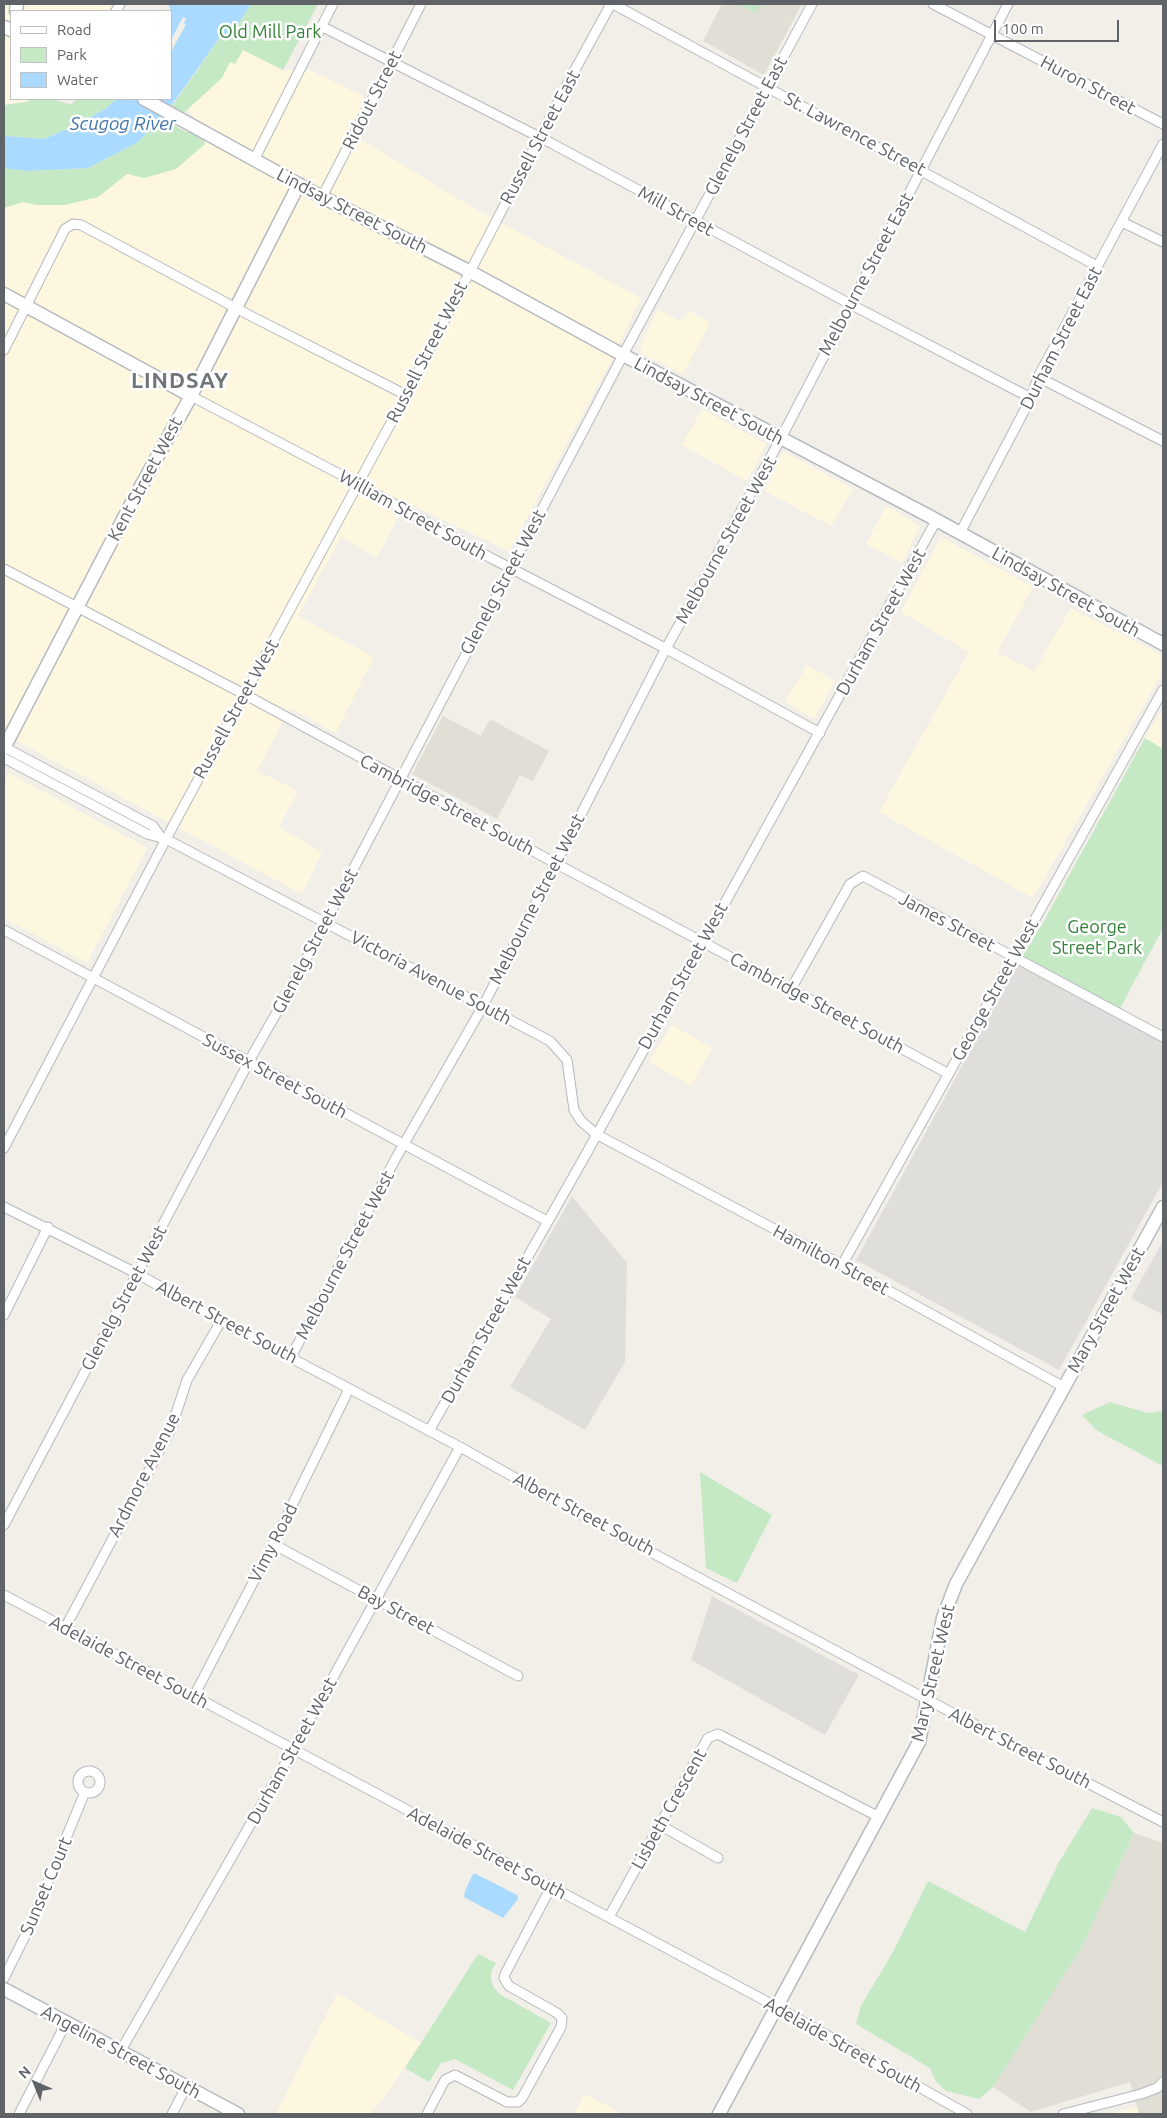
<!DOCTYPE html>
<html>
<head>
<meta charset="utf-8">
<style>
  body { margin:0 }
  #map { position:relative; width:1167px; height:2118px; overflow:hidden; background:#f1efe8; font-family:Ubuntu,sans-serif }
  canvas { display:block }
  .frame { position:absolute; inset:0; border:5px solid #5f6368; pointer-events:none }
  .legend { position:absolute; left:10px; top:10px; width:162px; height:90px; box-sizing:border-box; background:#fff; border:1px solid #bfc1c3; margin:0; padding:6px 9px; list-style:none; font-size:15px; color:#5f6368 }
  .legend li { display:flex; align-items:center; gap:10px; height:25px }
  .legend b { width:25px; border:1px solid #bfc1c3 }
  .north { position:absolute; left:10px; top:2058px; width:50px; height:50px; -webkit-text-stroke:4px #fff; paint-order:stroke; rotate:316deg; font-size:14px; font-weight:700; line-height:20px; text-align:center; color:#5f6368 }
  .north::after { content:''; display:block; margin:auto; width:18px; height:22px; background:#5f6368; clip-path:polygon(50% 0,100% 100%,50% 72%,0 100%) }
  .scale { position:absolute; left:994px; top:20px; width:125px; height:22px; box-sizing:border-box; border:2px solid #5f6368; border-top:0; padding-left:6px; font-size:15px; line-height:18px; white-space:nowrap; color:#5f6368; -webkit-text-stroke:4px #fff; paint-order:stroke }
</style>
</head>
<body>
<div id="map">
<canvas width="1167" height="2118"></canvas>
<div class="frame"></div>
<ul class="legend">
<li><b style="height:6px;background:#fff"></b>Road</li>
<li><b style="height:14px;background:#c5e8c5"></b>Park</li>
<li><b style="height:14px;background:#aadaff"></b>Water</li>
</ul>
<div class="north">N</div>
<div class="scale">100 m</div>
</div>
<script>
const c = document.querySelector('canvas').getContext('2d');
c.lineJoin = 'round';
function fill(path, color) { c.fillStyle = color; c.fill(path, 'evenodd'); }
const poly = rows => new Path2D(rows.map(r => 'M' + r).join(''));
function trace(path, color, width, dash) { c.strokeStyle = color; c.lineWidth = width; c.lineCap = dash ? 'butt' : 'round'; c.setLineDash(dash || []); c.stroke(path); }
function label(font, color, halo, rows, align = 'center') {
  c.font = font + ' Ubuntu,sans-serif'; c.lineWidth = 5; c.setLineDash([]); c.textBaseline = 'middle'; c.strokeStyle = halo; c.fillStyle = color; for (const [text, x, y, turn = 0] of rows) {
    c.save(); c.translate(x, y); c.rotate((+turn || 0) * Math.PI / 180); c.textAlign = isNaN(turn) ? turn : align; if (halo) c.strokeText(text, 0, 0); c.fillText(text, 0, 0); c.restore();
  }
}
fill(poly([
  [4,4,112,4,108,11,11,11,11,99,32,99,25,102,4,105],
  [243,50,283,70,310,70,366,98,346,135,364,141,468,205,641,298,612,359,509,551,406,502,377,558,341,537,298,616,374,657,336,733,290,708,257,771,298,791,279,827,322,852,302,894,4,734,4,208,23,202,37,205,98,197,127,174,144,178,204,132,188,109,222,78,230,62,235,64],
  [658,309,680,321,690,311,710,323,683,374,642,354,640,347],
  [702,409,766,444,747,481,682,445],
  [783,451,853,489,831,526,765,491],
  [886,506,920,526,902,563,866,544],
  [941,537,1033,587,997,652,1034,671,1071,608,1163,656,1163,671,1033,898,879,812,969,652,901,612],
  [807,665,835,681,814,719,785,702],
  [1163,708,1163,749,1145,738],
  [9,773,147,848,87,963,4,918,4,782],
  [672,1025,712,1048,691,1086,649,1062],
  [337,1993,421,2043,388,2092,370,2114,276,2114],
  [585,2094,623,2114,574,2114],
  [1137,2107,1139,2114,1108,2114]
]), '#fef7e0');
fill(poly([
  [1020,960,1163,1041,1163,1182,1059,1370,856,1260],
  [572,1196,627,1263,625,1362,585,1430,510,1387,551,1319,515,1297],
  [1163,1241,1163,1315,1131,1298],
  [712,1596,859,1675,825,1735,691,1660]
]), '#e0deda');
fill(poly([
  [722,4,802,4,764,75,703,41],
  [443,716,481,736,490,719,549,751,533,781,520,775,497,819,412,774],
  [1134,1833,1163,1843,1163,2114,1139,2114,1130,2082,1031,2112,993,2087,1083,1945]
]), '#e1ded6');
fill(poly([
  [251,4,318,4,283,70,243,50,235,64,230,62,222,78,179,117,168,112,221,36,233,32],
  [739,4,761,4,756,13],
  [32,99,53,99,71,105,76,99,117,99,105,109,74,126,44,139,4,136,4,105,25,102],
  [161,118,186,132,204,132,205,144,176,169,144,178,127,174,98,197,65,205,37,205,23,202,4,208,4,167,28,171,88,168,138,142],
  [1145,738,1163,749,1163,928,1117,1014,1020,960,1044,921],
  [1110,1402,1148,1413,1163,1411,1163,1466,1096,1430,1082,1415],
  [700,1472,772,1515,737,1583,706,1568],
  [1092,1808,1121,1817,1134,1833,1083,1945,993,2087,979,2099,946,2091,935,2080,930,2068,856,2024,861,2006,893,1952,928,1881,1025,1932,1058,1864],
  [478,1954,496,1963,491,1972,491,1980,494,1988,501,1995,551,2023,513,2090,455,2059,441,2063,429,2082,405,2068]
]), '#c5e8c5');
fill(poly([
  [168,4,251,4,233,32,220,37,169,109,138,142,88,168,28,171,4,168,4,136,44,139,74,126,105,109,117,99,171,99,171,52,186,24,184,23,186,19,183,17,171,40,171,11],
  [473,1874,476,1874,517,1895,518,1899,503,1918,464,1897,465,1891]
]), '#aadaff');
const street = poly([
  [613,4,1097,266],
  [933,4,1163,124],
  [116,11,120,4],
  [321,26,551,143,850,304,1031,398],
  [254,160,333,4],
  [322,197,421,4],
  [1122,222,1163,242],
  [4,350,65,229,73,224,81,225,249,315,406,395],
  [1038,377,1163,441],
  [191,396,349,479,491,558,661,646,820,733],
  [960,533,1031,398,1038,377,1163,144],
  [4,569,244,694,555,863,949,1074],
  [4,747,153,826,160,836],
  [4,758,147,834,166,839,550,1041,567,1060,574,1110,581,1121,596,1134,842,1265,1064,1387],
  [4,930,547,1221],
  [791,989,850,884,863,876,1163,1037],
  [4,1148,166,839,406,395,571,77,611,4],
  [4,1207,138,1274,221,1321,460,1447,587,1518,943,1708,1163,1822],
  [842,1265,1163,690],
  [4,1315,48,1227],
  [291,1357,397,1156,483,1006,662,656,781,438,1008,4],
  [429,1431,585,1156,936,521],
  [4,1525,253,1054,293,984,623,355,812,4],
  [273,1544,518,1676],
  [4,1595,777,2007,967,2114],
  [65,1628,171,1429,187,1380,221,1321],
  [194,1696,273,1544,349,1389],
  '78 1782a11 11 0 1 1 22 0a11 11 0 1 1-22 0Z',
  [660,1825,718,1858],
  [609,1917,708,1738,718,1734,879,1817],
  [4,1978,28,1930,85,1792],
  [120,2052,293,1750,460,1447],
  [19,2114,66,2023],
  [172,2114,186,2087],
  [427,2114,445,2080,455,2075,507,2102,518,2102,522,2098,561,2027,562,2018,557,2013,509,1986,504,1978,505,1974,551,1887],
  [1063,2114,1141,2094,1157,2088,1163,2082]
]);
const secondary = poly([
  [16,11,17,4],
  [4,27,11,30],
  [144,99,322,197,469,271,623,355,929,516,1163,644],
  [4,294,191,396],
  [4,748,130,506,191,396,299,184],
  [4,1989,238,2114],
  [719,2114,919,1742,943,1618,956,1584,1163,1207]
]);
trace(street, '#b5b8bc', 11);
trace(secondary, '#b6babf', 15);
trace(street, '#fff', 9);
trace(secondary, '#fff', 12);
label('18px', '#348238', '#fff', [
  ["Old Mill Park",270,32],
  ["George",1097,927],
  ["Street Park",1097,948]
]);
label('18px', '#5f6368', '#fff', [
  ["Huron Street",1088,85,28],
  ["Ridout Street",372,100,-63],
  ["Glenelg Street East",746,126,-62],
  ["St. Lawrence Street",855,134,28],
  ["Russell Street East",540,137,-62],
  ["Lindsay Street South",352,211,27],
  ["Mill Street",676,211,29],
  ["Melbourne Street East",866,274,-62],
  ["Durham Street East",1061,338,-63],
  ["Russell Street West",427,352,-63],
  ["Lindsay Street South",709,401,28],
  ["Kent Street West",145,479,-62],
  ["William Street South",413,515,29],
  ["Melbourne Street West",726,540,-61],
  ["Glenelg Street West",503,582,-62],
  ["Lindsay Street South",1066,592,29],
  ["Durham Street West",881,622,-61],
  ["Russell Street West",236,709,-61],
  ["Cambridge Street South",447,805,28],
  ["Melbourne Street West",537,899,-63],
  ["James Street",947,922,28],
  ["Glenelg Street West",315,941,-62],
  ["Durham Street West",683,976,-61],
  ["Victoria Avenue South",431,978,28],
  ["George Street West",995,990,-61],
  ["Cambridge Street South",817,1003,28],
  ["Sussex Street South",275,1076,28],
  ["Melbourne Street West",345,1255,-62],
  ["Hamilton Street",831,1260,28],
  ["Glenelg Street West",124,1298,-62],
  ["Mary Street West",1106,1310,-61],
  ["Albert Street South",227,1322,28],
  ["Durham Street West",486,1330,-61],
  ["Ardmore Avenue",144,1475,-63],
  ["Albert Street South",584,1514,28],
  ["Vimy Road",273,1543,-63],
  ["Bay Street",396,1610,28],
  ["Adelaide Street South",129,1662,28],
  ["Mary Street West",933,1673,-77],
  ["Albert Street South",1020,1748,27],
  ["Durham Street West",292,1751,-61],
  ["Lisbeth Crescent",669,1809,-61],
  ["Adelaide Street South",487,1853,28],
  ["Sunset Court",46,1886,-67],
  ["Adelaide Street South",843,2045,29],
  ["Angeline Street South",121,2052,28]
]);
label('italic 19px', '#4174aa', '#fff', [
  ["Scugog River",123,124]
]);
c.letterSpacing = '1px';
label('bold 22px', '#70757a', '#fff', [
  ["LINDSAY",180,381]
]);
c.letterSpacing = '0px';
</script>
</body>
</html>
